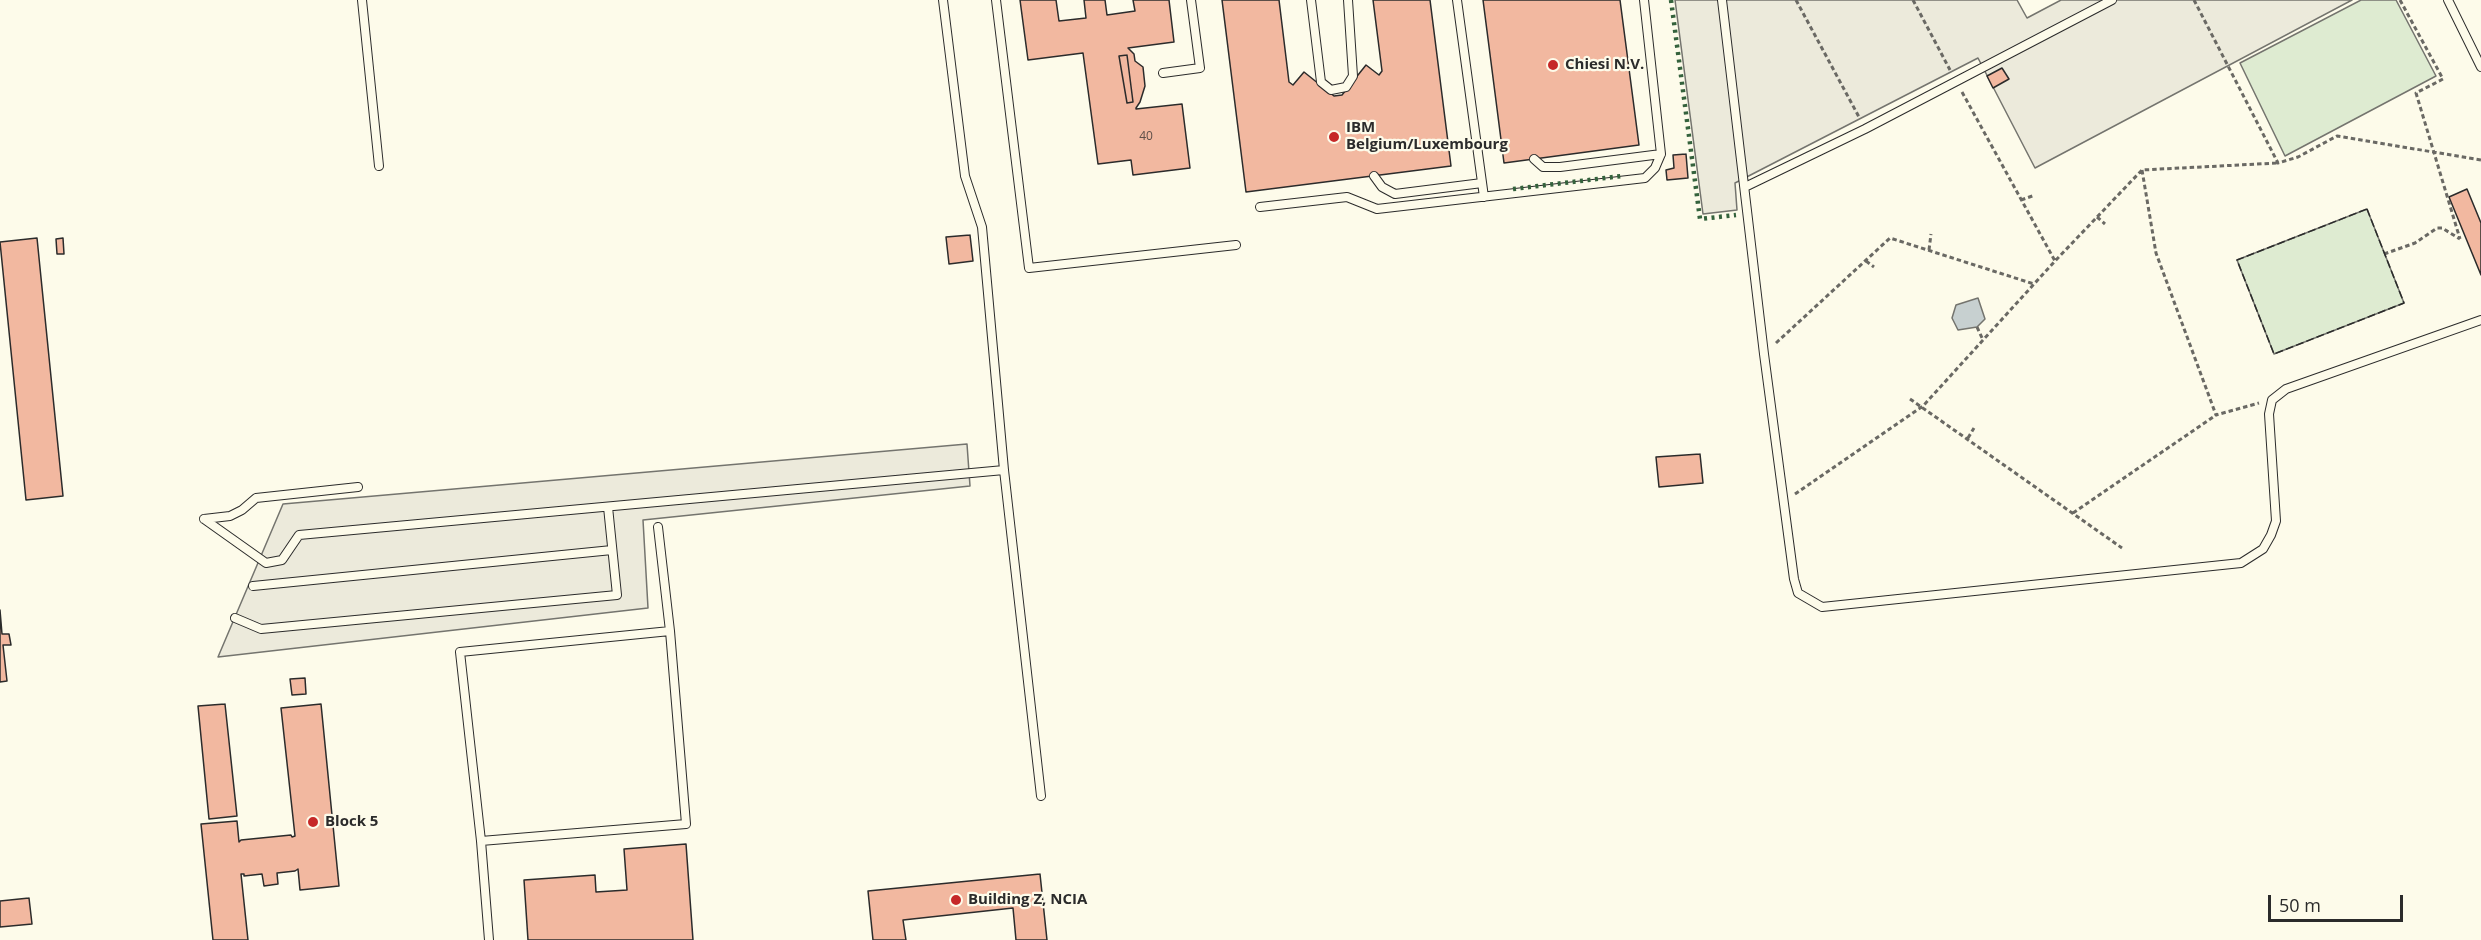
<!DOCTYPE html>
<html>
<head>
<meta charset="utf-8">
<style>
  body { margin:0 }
  #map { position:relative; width:2481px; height:940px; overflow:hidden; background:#fdfbea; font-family:"Open Sans",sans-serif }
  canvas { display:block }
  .scale { position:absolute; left:2268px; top:895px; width:135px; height:27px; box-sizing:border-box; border:3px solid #2b2b2b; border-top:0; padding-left:8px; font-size:18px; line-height:21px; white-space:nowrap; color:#2b2b2b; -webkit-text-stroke:4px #fdfbea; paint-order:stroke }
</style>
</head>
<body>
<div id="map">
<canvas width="2481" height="940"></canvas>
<div class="scale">50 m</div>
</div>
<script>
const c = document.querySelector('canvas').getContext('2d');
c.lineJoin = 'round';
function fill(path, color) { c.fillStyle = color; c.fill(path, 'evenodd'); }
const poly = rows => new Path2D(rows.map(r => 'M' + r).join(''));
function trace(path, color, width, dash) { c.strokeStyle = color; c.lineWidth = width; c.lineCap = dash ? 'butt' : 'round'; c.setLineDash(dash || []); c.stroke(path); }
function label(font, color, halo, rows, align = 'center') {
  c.font = font + ' "Open Sans",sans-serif'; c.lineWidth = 4.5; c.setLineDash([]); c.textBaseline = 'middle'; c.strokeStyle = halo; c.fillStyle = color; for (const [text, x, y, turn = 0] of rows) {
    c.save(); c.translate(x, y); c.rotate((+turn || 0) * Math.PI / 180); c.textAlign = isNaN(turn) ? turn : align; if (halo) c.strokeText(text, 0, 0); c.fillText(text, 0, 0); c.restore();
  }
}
const green = poly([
  [2361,0,2396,0,2436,76,2285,156,2240,63,2361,0],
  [2367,209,2404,303,2274,354,2237,260,2367,209]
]);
fill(green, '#deebd1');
trace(green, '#74746e', 1.5);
const parking = poly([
  [1675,0,2017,0,2027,18,2061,0,2352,0,2035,168,1978,58,1735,183,1737,210,1703,214,1675,0],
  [967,444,970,486,643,520,648,608,218,657,283,504,967,444]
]);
fill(parking, '#eceadb');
trace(parking, '#74746e', 1.5);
const water = poly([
  [1978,298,1985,319,1977,327,1958,330,1952,318,1956,305,1978,298]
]);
fill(water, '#c7d0d0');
trace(water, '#74746e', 1.5);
const building = poly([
  [1020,0,1056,0,1059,21,1086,18,1084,0,1105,0,1107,15,1135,11,1133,0,1169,0,1174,42,1128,48,1134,54,1135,61,1143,67,1145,86,1140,102,1136,108,1136,109,1182,104,1190,168,1133,175,1131,160,1098,164,1083,53,1028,60,1020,0],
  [1127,55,1133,102,1127,103,1119,56,1127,55],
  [1222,0,1279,0,1289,82,1293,85,1304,72,1334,96,1342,95,1366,65,1379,75,1382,71,1373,0,1430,0,1451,166,1246,192,1222,0],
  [1483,0,1620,0,1639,145,1504,163,1483,0],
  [1127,55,1133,102,1127,103,1119,56,1127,55],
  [2002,68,2009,79,1993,88,1987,76,2002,68],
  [1686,154,1688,178,1667,180,1666,170,1674,168,1673,155,1686,154],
  [2467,189,2481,223,2481,275,2449,197,2467,189],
  [970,235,973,261,949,264,946,237,970,235],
  [37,238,63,496,26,500,0,242,37,238],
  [63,238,64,254,57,254,56,239,63,238],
  [1700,454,1703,483,1659,487,1656,457,1700,454],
  [0,610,2,634,9,634,11,645,3,645,7,681,0,682,0,610],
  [305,678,306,694,292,695,290,679,305,678],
  [225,704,237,816,209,819,198,706,225,704],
  [321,704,339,886,300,890,298,869,295,871,277,873,278,884,264,886,262,874,244,876,244,874,241,874,248,940,213,940,201,824,237,821,239,842,241,840,291,835,292,837,295,836,281,708,321,704],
  [686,844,693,940,528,940,524,880,595,875,596,892,627,890,624,849,686,844],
  [1040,874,1047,940,1016,940,1013,908,903,920,906,940,873,940,868,891,1040,874],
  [29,898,32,924,0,927,0,901,29,898]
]);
fill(building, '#f2b8a0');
trace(building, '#2b2b2b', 1.5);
const lane = poly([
  [362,0,379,166],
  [943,0,965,176,982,227,1004,470,1041,796],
  [996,0,1029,268,1236,245],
  [1311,0,1321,82,1331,90,1346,87,1353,76,1348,0],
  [1457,0,1484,197],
  [1722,0,1764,354,1794,579,1798,593,1822,607,2241,563,2263,549,2271,535,2276,521,2269,414,2272,400,2286,389,2481,320],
  [2448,0,2481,67],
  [1163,73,1200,68,1191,0],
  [1534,159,1543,167,1560,167,1661,154],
  [1374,176,1382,187,1395,194,1482,183],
  [1745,187,1865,129,2112,0],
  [1260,207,1347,197,1377,209,1645,178,1655,168,1661,154,1644,0],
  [204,519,266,563,282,560,299,535,1004,470],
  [204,519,230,516,242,510,256,498,358,487],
  [658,527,670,631],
  [253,586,612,550],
  [235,618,261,629,617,595,608,507],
  [481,841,686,824,670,631,460,652,481,841,489,940]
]);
trace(lane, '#2b2b2b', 10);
trace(poly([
  [1796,0,1859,117],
  [1913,0,1950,70],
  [2194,0,2278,163,2298,157,2337,136,2481,160],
  [2400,0,2443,79,2416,93,2460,239],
  [1962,92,2055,261],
  [2142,170,2156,253,2216,415,2259,403],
  [2021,200,2035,195],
  [2097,217,2105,224],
  [1929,250,1931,234],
  [2384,254,2415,243,2437,228,2442,228,2460,239],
  [1866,261,1874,267],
  [1977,327,1983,340],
  [1776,343,1890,238,2034,284],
  [1910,399,2122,548],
  [1968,438,1974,428],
  [1795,494,1923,406,2055,261,2142,170,2278,163],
  [2073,513,2216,415]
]), '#6a6964', 3, [4.5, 3]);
trace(lane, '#fdfbea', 8);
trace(poly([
  [1671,0,1700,219,1736,215],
  [1513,189,1622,176]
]), '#34623c', 4.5, [3, 4.5]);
trace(poly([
  [2367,209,2404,303,2274,354,2237,260,2367,209]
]), '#2b2b2b', 1.5, [8, 3]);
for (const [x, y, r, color] of [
  [1553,65,6,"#c62828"],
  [1334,137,6,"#c62828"],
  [313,822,6,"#c62828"],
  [956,900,6,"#c62828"]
]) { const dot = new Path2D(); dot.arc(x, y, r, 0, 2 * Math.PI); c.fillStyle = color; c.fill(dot); trace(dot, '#fdfbea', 2); }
label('12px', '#5d4e48', null, [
  ["40",1146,137]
]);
label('bold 15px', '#2b2b2b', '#fdfbea', [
  ["Chiesi N.V.",1565,65],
  ["IBM",1346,128],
  ["Belgium/Luxembourg",1346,145],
  ["Block 5",325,822],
  ["Building Z, NCIA",968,900]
], 'left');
</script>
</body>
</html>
